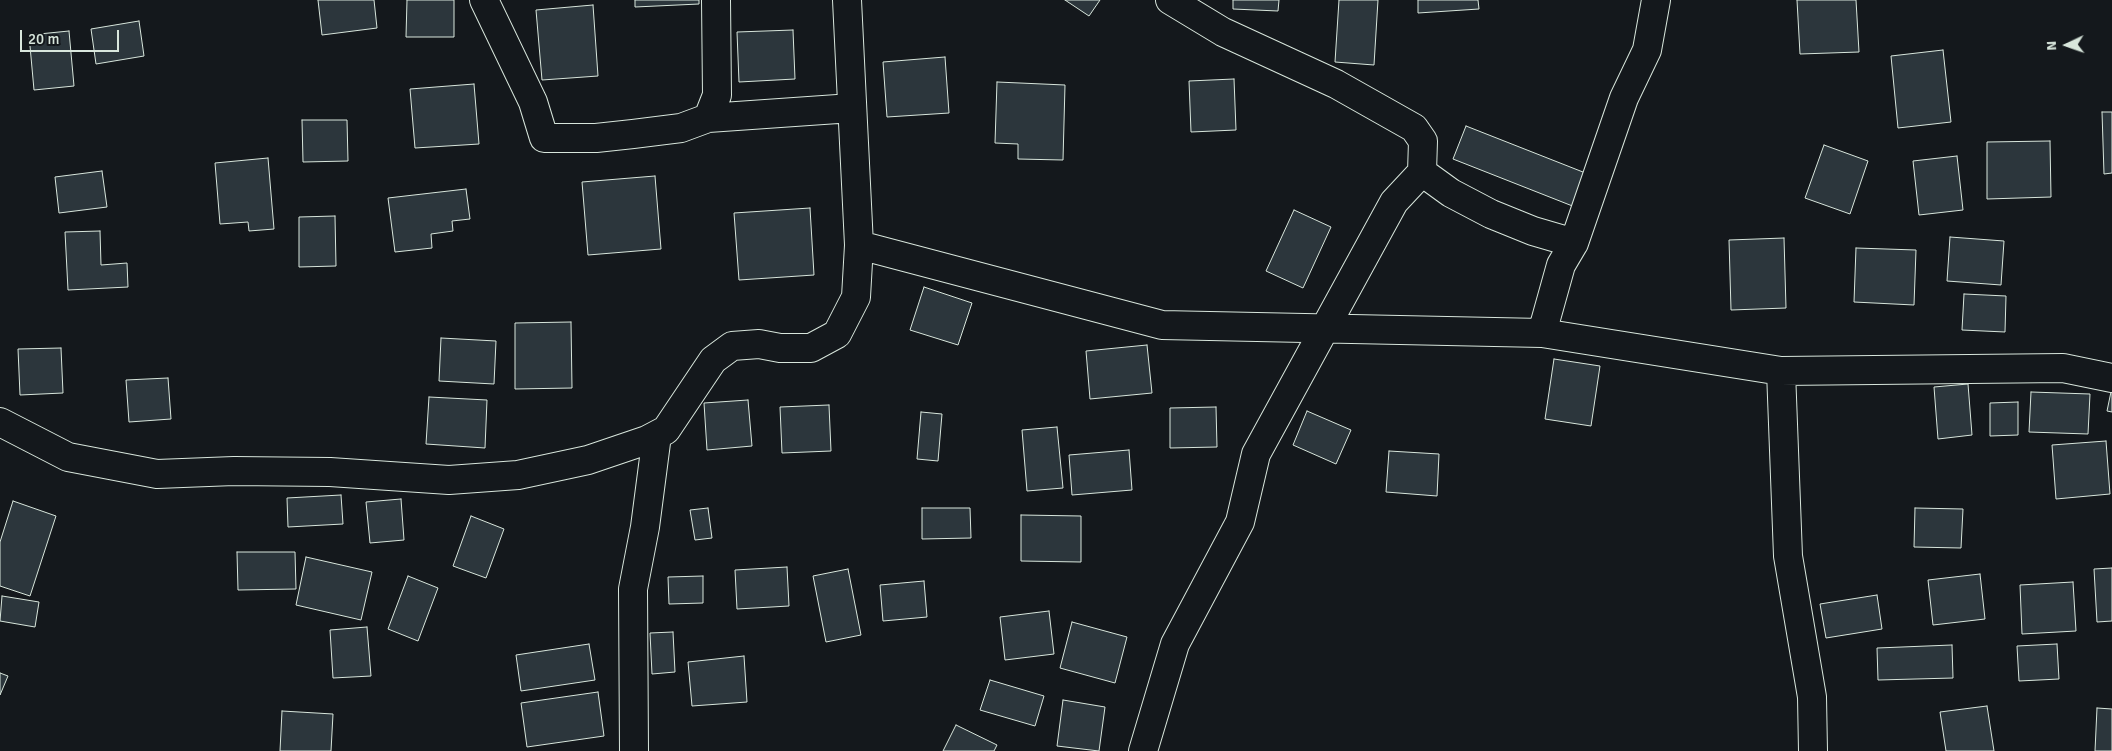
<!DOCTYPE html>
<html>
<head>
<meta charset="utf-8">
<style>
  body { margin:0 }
  #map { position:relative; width:2112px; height:751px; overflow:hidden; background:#14181c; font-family:Signika,sans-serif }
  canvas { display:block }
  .north { position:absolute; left:2042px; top:20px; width:50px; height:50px; -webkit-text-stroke:4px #14181c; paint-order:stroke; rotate:267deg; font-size:14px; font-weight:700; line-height:20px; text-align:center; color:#d8e6dc }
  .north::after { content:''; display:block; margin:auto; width:18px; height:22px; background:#d8e6dc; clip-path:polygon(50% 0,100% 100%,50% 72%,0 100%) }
  .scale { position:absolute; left:20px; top:30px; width:99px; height:22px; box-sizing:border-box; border:2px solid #d8e6dc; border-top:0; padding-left:6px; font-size:15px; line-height:18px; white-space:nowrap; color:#d8e6dc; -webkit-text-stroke:4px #14181c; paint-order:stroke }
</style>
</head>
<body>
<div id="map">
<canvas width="2112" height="751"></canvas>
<div class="north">N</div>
<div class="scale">20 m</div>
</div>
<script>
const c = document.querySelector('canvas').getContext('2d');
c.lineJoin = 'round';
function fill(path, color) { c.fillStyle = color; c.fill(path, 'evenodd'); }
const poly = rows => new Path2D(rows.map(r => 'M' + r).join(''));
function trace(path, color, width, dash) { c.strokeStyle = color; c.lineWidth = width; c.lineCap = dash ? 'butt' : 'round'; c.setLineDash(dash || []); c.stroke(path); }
const building = poly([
  [318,0,374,0,377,28,322,35,318,0],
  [407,0,454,0,454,37,406,37,407,0],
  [635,0,699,0,699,4,635,7,635,0],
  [1065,0,1100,0,1089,16,1065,0],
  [1233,0,1279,0,1278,11,1233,9,1233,0],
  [1339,0,1378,0,1374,65,1335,62,1339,0],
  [1418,0,1478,0,1479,9,1418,13,1418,0],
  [1797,0,1856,0,1859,52,1800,54,1797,0],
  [593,5,598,76,542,80,536,10,593,5],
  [139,21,144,56,96,64,91,29,139,21],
  [793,30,795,79,739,82,737,32,793,30],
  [69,31,74,86,34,90,29,35,69,31],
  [1943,50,1951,122,1898,128,1891,56,1943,50],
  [945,57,949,113,887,117,883,62,945,57],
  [1234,79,1236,130,1191,132,1189,81,1234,79],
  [997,82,1065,85,1063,160,1018,159,1018,144,995,143,997,82],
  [474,84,479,144,415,148,410,89,474,84],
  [2102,112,2112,112,2112,173,2104,174,2102,112],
  [302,120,347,120,348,161,303,162,302,120],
  [1466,126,1588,174,1575,207,1453,159,1466,126],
  [2050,141,2051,197,1987,199,1987,142,2050,141],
  [1824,145,1868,161,1850,214,1805,198,1824,145],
  [1957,156,1963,210,1919,215,1913,161,1957,156],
  [268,158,274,229,249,231,248,222,220,224,215,163,268,158],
  [102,171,107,207,59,213,55,177,102,171],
  [655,176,661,249,588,255,582,182,655,176],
  [466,189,470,219,452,221,453,231,431,234,432,248,395,252,388,198,466,189],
  [810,208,814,275,739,280,734,213,810,208],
  [1294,210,1331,227,1303,288,1266,271,1294,210],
  [335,216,336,266,299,267,299,217,335,216],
  [100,231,101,265,127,263,128,287,68,290,65,232,100,231],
  [1950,237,2004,241,2001,285,1947,281,1950,237],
  [1784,238,1786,308,1731,310,1729,240,1784,238],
  [1856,248,1916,250,1914,305,1854,302,1856,248],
  [924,287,972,303,958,345,910,330,924,287],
  [1964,294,2006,296,2005,332,1962,330,1964,294],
  [571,322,572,388,515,389,515,323,571,322],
  [441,338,496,341,494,384,439,381,441,338],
  [1147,345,1152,393,1090,399,1086,351,1147,345],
  [61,348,63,393,20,395,18,349,61,348],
  [1554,359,1600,366,1591,426,1545,419,1554,359],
  [168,378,171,419,129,422,126,380,168,378],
  [1968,384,1972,435,1938,439,1934,387,1968,384],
  [2112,387,2112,412,2107,411,2112,387],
  [2031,392,2090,394,2088,434,2029,432,2031,392],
  [429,397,487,400,485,448,426,444,429,397],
  [748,400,752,446,707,450,704,403,748,400],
  [2018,402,2018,435,1990,436,1990,403,2018,402],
  [829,405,831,451,782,453,780,407,829,405],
  [1216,407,1217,447,1170,448,1170,408,1216,407],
  [1307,411,1351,430,1336,464,1293,445,1307,411],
  [921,412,942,414,938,461,917,459,921,412],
  [1057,427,1063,488,1027,491,1022,430,1057,427],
  [2106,441,2110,494,2056,499,2052,445,2106,441],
  [1129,450,1132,490,1072,495,1069,455,1129,450],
  [1389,451,1439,454,1437,496,1386,492,1389,451],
  [341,495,343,524,288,527,287,498,341,495],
  [401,499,404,540,370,543,366,502,401,499],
  [13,501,56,516,30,596,0,586,0,542,13,501],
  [708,508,712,538,695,540,690,510,708,508],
  [922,508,970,508,971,538,922,539,922,508],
  [1915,508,1963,509,1961,548,1914,547,1915,508],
  [1021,515,1081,516,1081,562,1021,561,1021,515],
  [471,516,504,529,486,578,453,566,471,516],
  [237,552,295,552,296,589,238,590,237,552],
  [306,557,372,572,361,620,296,605,306,557],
  [787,567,789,606,737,609,735,570,787,567],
  [2112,568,2112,621,2097,622,2094,569,2112,568],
  [848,569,861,635,826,642,813,576,848,569],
  [1980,574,1985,619,1933,625,1928,580,1980,574],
  [408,576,438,588,418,641,388,629,408,576],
  [703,576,703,603,669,604,668,577,703,576],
  [924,581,927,617,883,621,880,585,924,581],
  [2073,582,2076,631,2022,634,2020,585,2073,582],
  [1877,595,1882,629,1826,638,1820,604,1877,595],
  [2,596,39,602,35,627,0,621,2,596],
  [1049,611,1054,654,1005,660,1000,617,1049,611],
  [1072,622,1127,637,1115,683,1060,668,1072,622],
  [367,627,371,676,333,678,330,630,367,627],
  [673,632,675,672,652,674,650,633,673,632],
  [589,644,595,680,521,691,516,655,589,644],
  [2057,644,2059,679,2019,681,2017,646,2057,644],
  [1952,645,1953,678,1878,680,1877,648,1952,645],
  [744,656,747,702,692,706,688,662,744,656],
  [0,673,8,676,0,695,0,673],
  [990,680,1044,696,1035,726,980,710,990,680],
  [598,692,604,736,527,747,521,703,598,692],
  [1063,700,1105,707,1099,751,1057,746,1063,700],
  [1987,706,1994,751,1946,751,1940,712,1987,706],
  [2097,708,2112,709,2112,751,2095,751,2097,708],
  [282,711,333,714,331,751,280,751,282,711],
  [956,725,997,745,994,751,943,751,956,725]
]);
fill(building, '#2c363c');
trace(building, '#d8e6dc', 1);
const minor = poly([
  [484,0,533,102,544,138,596,138,633,134,681,128,708,118,717,95,716,0],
  [847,0,859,245,1162,325,1542,333,1781,371,2063,368,2112,378],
  [708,118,852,108],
  [1422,172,1451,193,1491,214,1533,231,1574,243],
  [1542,333,1561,265,1574,243,1624,98,1647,50,1656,0],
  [1781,371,1788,556,1812,697,1813,751],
  [0,422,68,457,157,474,234,471,330,472,449,480,518,475,588,460,647,440,666,430,713,360,732,346,759,344,780,348,811,348,837,334,856,297,859,245],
  [634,751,633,589,645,527,657,435],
  [1143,751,1175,644,1240,522,1256,454,1394,202,1422,172,1423,141,1414,128,1336,84,1223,32,1170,0]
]);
trace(minor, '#d8e6dc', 30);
trace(minor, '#14181c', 28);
</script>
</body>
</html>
